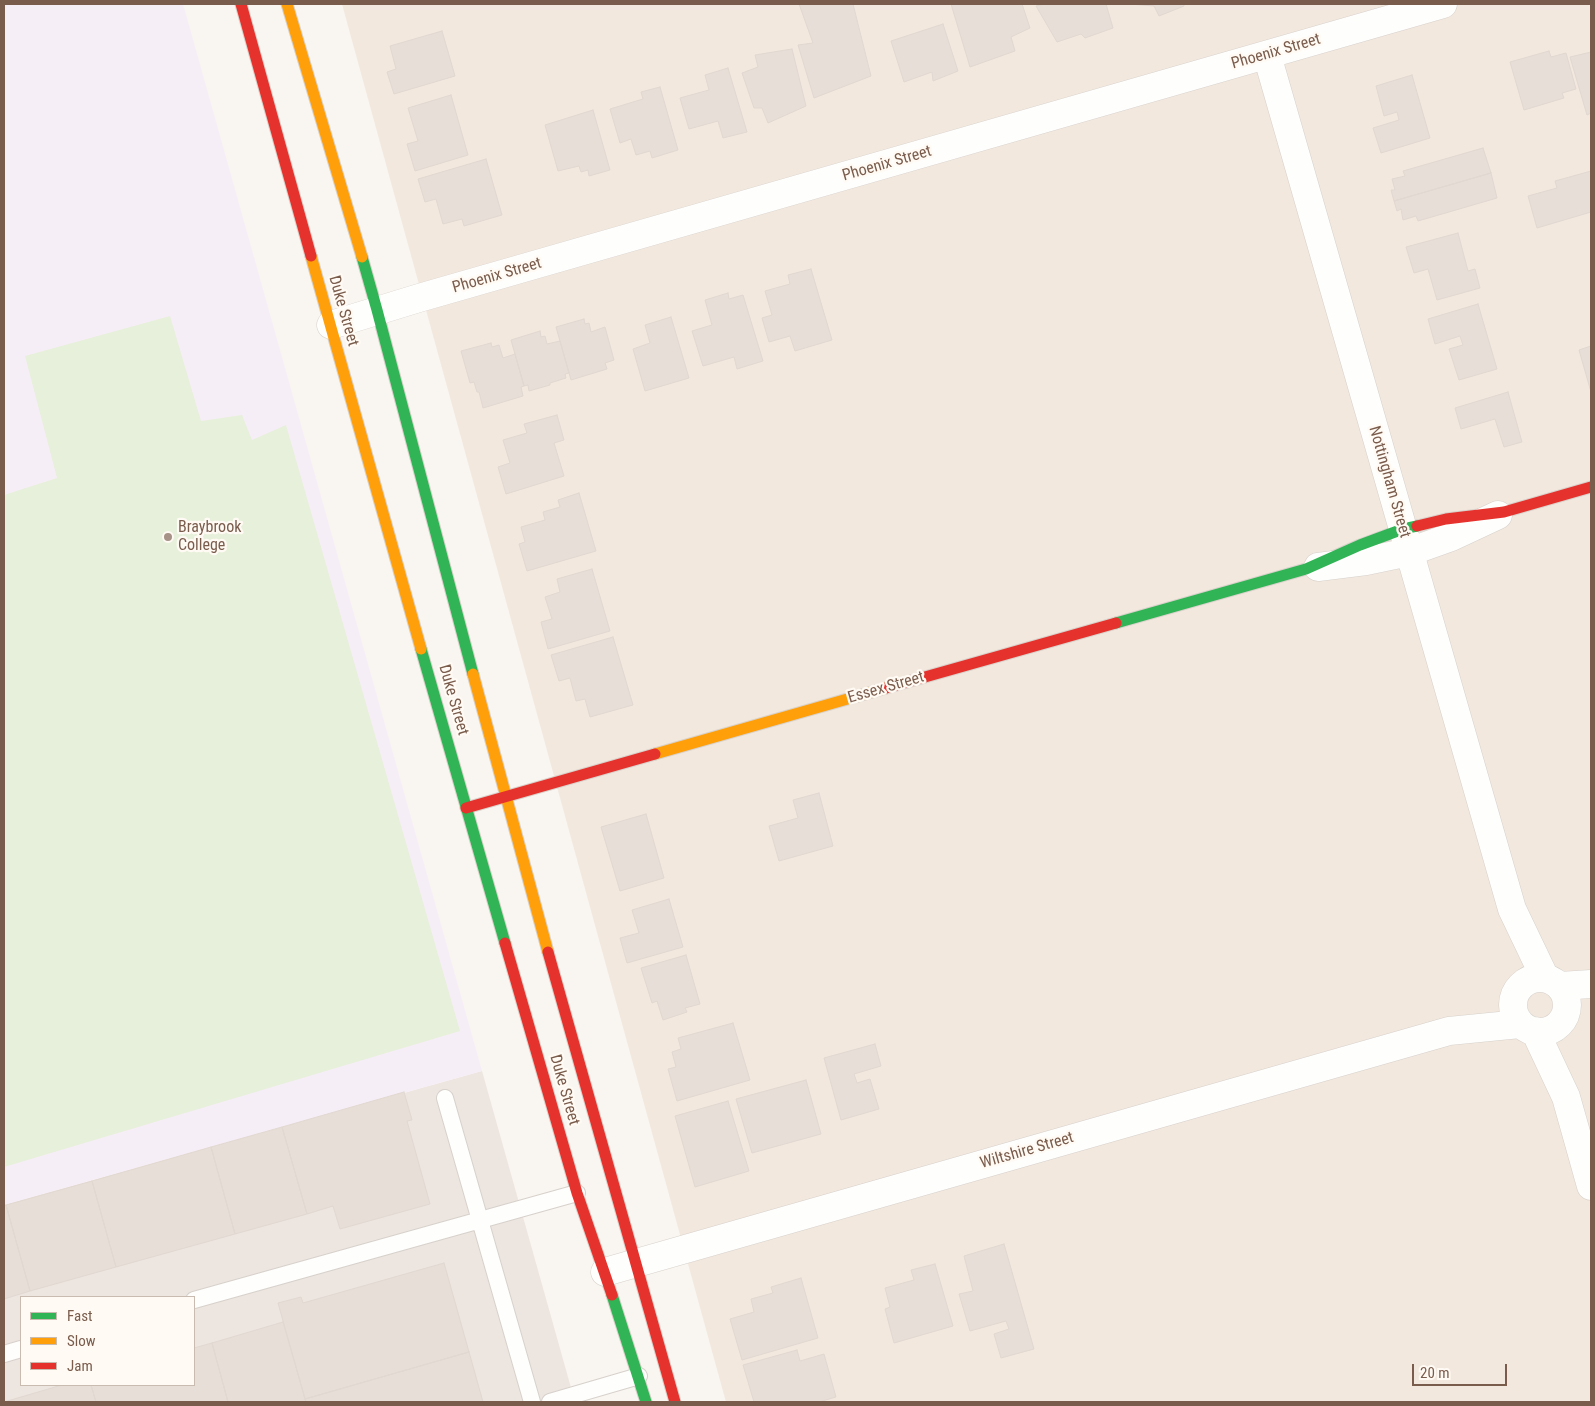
<!DOCTYPE html>
<html>
<head>
<meta charset="utf-8">
<style>
  body { margin:0 }
  #map { position:relative; width:1595px; height:1406px; overflow:hidden; background:#f9f5f0; font-family:"Roboto Condensed",sans-serif }
  canvas { display:block }
  .frame { position:absolute; inset:0; border:5px solid #7a5c4d; pointer-events:none }
  .legend { position:absolute; left:20px; top:1296px; width:175px; height:90px; box-sizing:border-box; background:#fffaf3; border:1px solid #cabbb1; margin:0; padding:6px 9px; list-style:none; font-size:15px; color:#7a5c4d }
  .legend li { display:flex; align-items:center; gap:10px; height:25px }
  .legend b { width:25px; border:1px solid #cabbb1 }
  .scale { position:absolute; left:1412px; top:1364px; width:95px; height:22px; box-sizing:border-box; border:2px solid #7a5c4d; border-top:0; padding-left:6px; font-size:15px; line-height:18px; white-space:nowrap; color:#7a5c4d; -webkit-text-stroke:4px #fffaf3; paint-order:stroke }
</style>
</head>
<body>
<div id="map">
<canvas width="1595" height="1406"></canvas>
<div class="frame"></div>
<ul class="legend">
<li><b style="height:6px;background:#30b455"></b>Fast</li>
<li><b style="height:6px;background:#ff9f0a"></b>Slow</li>
<li><b style="height:6px;background:#e5322d"></b>Jam</li>
</ul>
<div class="scale">20 m</div>
</div>
<script>
const c = document.querySelector('canvas').getContext('2d');
c.lineJoin = 'round';
function fill(path, color) { c.fillStyle = color; c.fill(path, 'evenodd'); }
const poly = rows => new Path2D(rows.map(r => 'M' + r).join(''));
function trace(path, color, width, dash) { c.strokeStyle = color; c.lineWidth = width; c.lineCap = dash ? 'butt' : 'round'; c.setLineDash(dash || []); c.stroke(path); }
function label(font, color, halo, rows, align = 'center') {
  c.font = font + ' "Roboto Condensed",sans-serif'; c.lineWidth = 4.5; c.setLineDash([]); c.textBaseline = 'middle'; c.strokeStyle = halo; c.fillStyle = color; for (const [text, x, y, turn = 0] of rows) {
    c.save(); c.translate(x, y); c.rotate((+turn || 0) * Math.PI / 180); c.textAlign = isNaN(turn) ? turn : align; if (halo) c.strokeText(text, 0, 0); c.fillText(text, 0, 0); c.restore();
  }
}
fill(poly([
  [342,4,1591,4,1591,1402,726,1402]
]), '#f2e8de');
fill(poly([
  [482,1071,575,1402,4,1402,4,1205],
  [21,1297,194,1297,194,1385,21,1385]
]), '#ede5e0');
fill(poly([
  [4,4,183,4,482,1071,4,1205]
]), '#f6eef6');
fill(poly([
  [170,316,201,421,242,415,252,440,286,425,460,1031,4,1167,4,495,57,478,25,356]
]), '#e7f0db');
const building = poly([
  [799,4,853,4,871,76,814,98,798,45,813,43,799,4],
  [951,4,1022,4,1030,28,1011,37,1015,51,970,67,951,4],
  [1045,4,1106,4,1113,28,1085,38,1081,34,1057,42,1036,6,1045,4],
  [1129,4,1184,4,1184,6,1159,16,1154,6,1129,4],
  [943,24,958,71,933,81,932,72,904,82,891,41,943,24],
  [442,31,455,76,394,94,387,72,396,69,390,46,442,31],
  [792,49,806,106,768,123,762,108,754,108,742,73,758,67,755,55,792,49],
  [1549,51,1551,57,1566,53,1576,89,1562,93,1564,98,1524,110,1510,62,1549,51],
  [1591,52,1591,113,1587,115,1570,57,1591,52],
  [728,68,747,132,723,138,718,121,689,129,680,98,709,90,705,75,728,68],
  [1412,75,1430,138,1381,153,1373,128,1399,120,1397,112,1384,116,1376,86,1412,75],
  [660,87,678,150,652,158,650,151,636,155,631,139,620,143,610,109,643,99,641,92,660,87],
  [451,95,468,155,415,171,407,144,418,141,408,108,451,95],
  [593,110,610,170,589,176,588,170,581,172,579,166,558,171,545,125,593,110],
  [1483,148,1491,173,1394,201,1391,190,1395,190,1392,179,1405,176,1403,171,1483,148],
  [486,159,502,215,464,226,462,219,443,224,436,199,425,202,418,179,486,159],
  [1591,171,1591,212,1537,228,1528,196,1557,188,1555,181,1591,171],
  [1491,173,1497,198,1418,221,1416,216,1403,220,1401,209,1397,211,1394,201,1491,173],
  [1458,233,1468,271,1475,269,1480,288,1437,300,1428,269,1414,273,1406,247,1458,233],
  [811,269,832,340,795,351,790,336,769,342,762,318,772,315,765,291,790,284,788,275,811,269],
  [728,293,729,299,743,295,763,361,737,369,734,357,703,366,692,331,712,325,705,300,728,293],
  [1478,304,1497,369,1459,380,1449,349,1463,345,1460,336,1435,344,1428,319,1478,304],
  [671,317,689,378,645,391,633,349,650,343,645,325,671,317],
  [584,319,585,324,589,323,591,332,605,327,614,360,605,363,607,369,571,380,556,327,584,319],
  [540,331,541,337,545,336,547,344,560,341,569,373,565,374,566,378,550,383,550,385,529,391,528,385,524,386,511,340,540,331],
  [491,343,492,347,499,345,503,358,515,354,524,386,521,387,523,396,483,408,479,392,477,392,474,382,470,383,461,351,491,343],
  [1591,346,1591,392,1579,350,1591,346],
  [1508,392,1522,442,1504,447,1495,419,1461,429,1455,408,1508,392],
  [557,415,564,440,554,443,564,476,506,494,498,467,510,463,503,440,527,433,524,424,557,415],
  [579,493,596,551,527,571,519,544,525,542,521,527,545,520,543,512,560,507,558,500,579,493],
  [592,569,610,631,548,649,541,622,552,619,545,597,560,592,557,579,592,569],
  [613,637,633,705,590,717,585,699,576,701,570,678,559,681,551,655,613,637],
  [819,793,833,846,779,861,769,826,798,818,793,800,819,793],
  [646,814,664,878,620,891,601,827,646,814],
  [669,899,683,947,627,963,620,938,639,933,632,910,669,899],
  [686,955,700,1004,685,1008,687,1012,663,1020,657,1001,652,1003,641,968,686,955],
  [733,1023,750,1080,677,1101,668,1069,676,1067,672,1052,681,1049,678,1038,733,1023],
  [875,1044,881,1066,854,1074,857,1083,870,1079,879,1109,841,1120,824,1058,875,1044],
  [806,1080,821,1134,752,1153,736,1099,806,1080],
  [404,1092,412,1120,407,1121,430,1204,340,1229,333,1206,307,1214,282,1127,404,1092],
  [728,1101,749,1171,695,1187,675,1116,728,1101],
  [282,1127,307,1214,235,1234,211,1147,282,1127],
  [211,1147,235,1234,116,1267,92,1181,211,1147],
  [92,1181,116,1267,30,1291,6,1205,92,1181],
  [4,1205,6,1205,30,1291,4,1299,4,1205],
  [1004,1244,1034,1349,1001,1358,994,1334,1009,1329,1006,1321,970,1331,959,1294,973,1291,964,1256,1004,1244],
  [444,1263,469,1352,305,1399,278,1303,301,1297,303,1303,444,1263],
  [935,1264,953,1326,894,1343,885,1309,890,1307,885,1288,914,1280,911,1270,935,1264],
  [801,1278,818,1338,742,1360,730,1319,754,1312,751,1299,773,1293,771,1287,801,1278],
  [283,1322,306,1402,228,1402,212,1343,283,1322],
  [212,1343,228,1402,96,1402,91,1385,194,1385,194,1348,212,1343],
  [797,1350,800,1361,824,1354,836,1397,819,1402,754,1402,743,1365,797,1350],
  [469,1352,483,1402,306,1402,305,1399,469,1352],
  [62,1385,91,1385,96,1402,4,1402,62,1385]
]);
fill(building, '#e6ded7');
trace(building, '#e2d8d2', 1);
const lane = poly([
  [445,1098,532,1402],
  [194,1300,577,1193],
  [4,1354,21,1349],
  [550,1402,639,1376]
]);
const street = poly([
  [1267,55,1512,909,1545,978],
  [331,325,419,298,1443,4],
  [1318,567,1366,561,1409,552,1451,537,1498,515],
  '1513 1005a27 27 0 1 1 54 0a27 27 0 1 1-54 0Z',
  [1560,986,1591,984],
  [1535,1031,1566,1097,1591,1186],
  [605,1272,1449,1031,1520,1024]
]);
const fast = poly([
  [362,257,377,310,473,674],
  [1116,623,1306,569,1360,545,1403,529,1417,526],
  [421,649,505,943],
  [612,1295,646,1402]
]);
const slow = poly([
  [287,4,362,257],
  [311,256,421,649],
  [473,674,548,952],
  [655,754,886,688]
]);
const jam = poly([
  [241,4,311,256],
  [1417,526,1446,519,1504,512,1591,487],
  [886,688,1116,623],
  [466,808,655,754],
  [505,943,577,1193,612,1295],
  [548,952,675,1402]
]);
trace(lane, '#d7d1cb', 18);
trace(street, '#d7d1cb', 29);
trace(fast, '#d9d2cb', 13);
trace(slow, '#d9d2cb', 13);
trace(jam, '#d9d2cb', 13);
trace(lane, '#fefefd', 16);
trace(street, '#fefefd', 28);
trace(fast, '#30b455', 11);
trace(slow, '#ff9f0a', 11);
trace(jam, '#e5322d', 11);
for (const [x, y, r, color] of [
  [168,537,5,"#a69286"]
]) { const dot = new Path2D(); dot.arc(x, y, r, 0, 2 * Math.PI); c.fillStyle = color; c.fill(dot); trace(dot, '#fffaf3', 2); }
label('16px', '#7a5c4d', '#fffaf3', [
  ["Phoenix Street",1276,52,-16],
  ["Phoenix Street",887,164,-16],
  ["Phoenix Street",497,276,-16],
  ["Duke Street",343,311,74],
  ["Nottingham Street",1389,482,74],
  ["Essex Street",886,688,-16],
  ["Duke Street",453,700,74],
  ["Duke Street",564,1090,74],
  ["Wiltshire Street",1027,1151,-16]
]);
label('16px', '#7a5c4d', '#fffaf3', [
  ["Braybrook",178,528],
  ["College",178,546]
], 'left');
</script>
</body>
</html>
